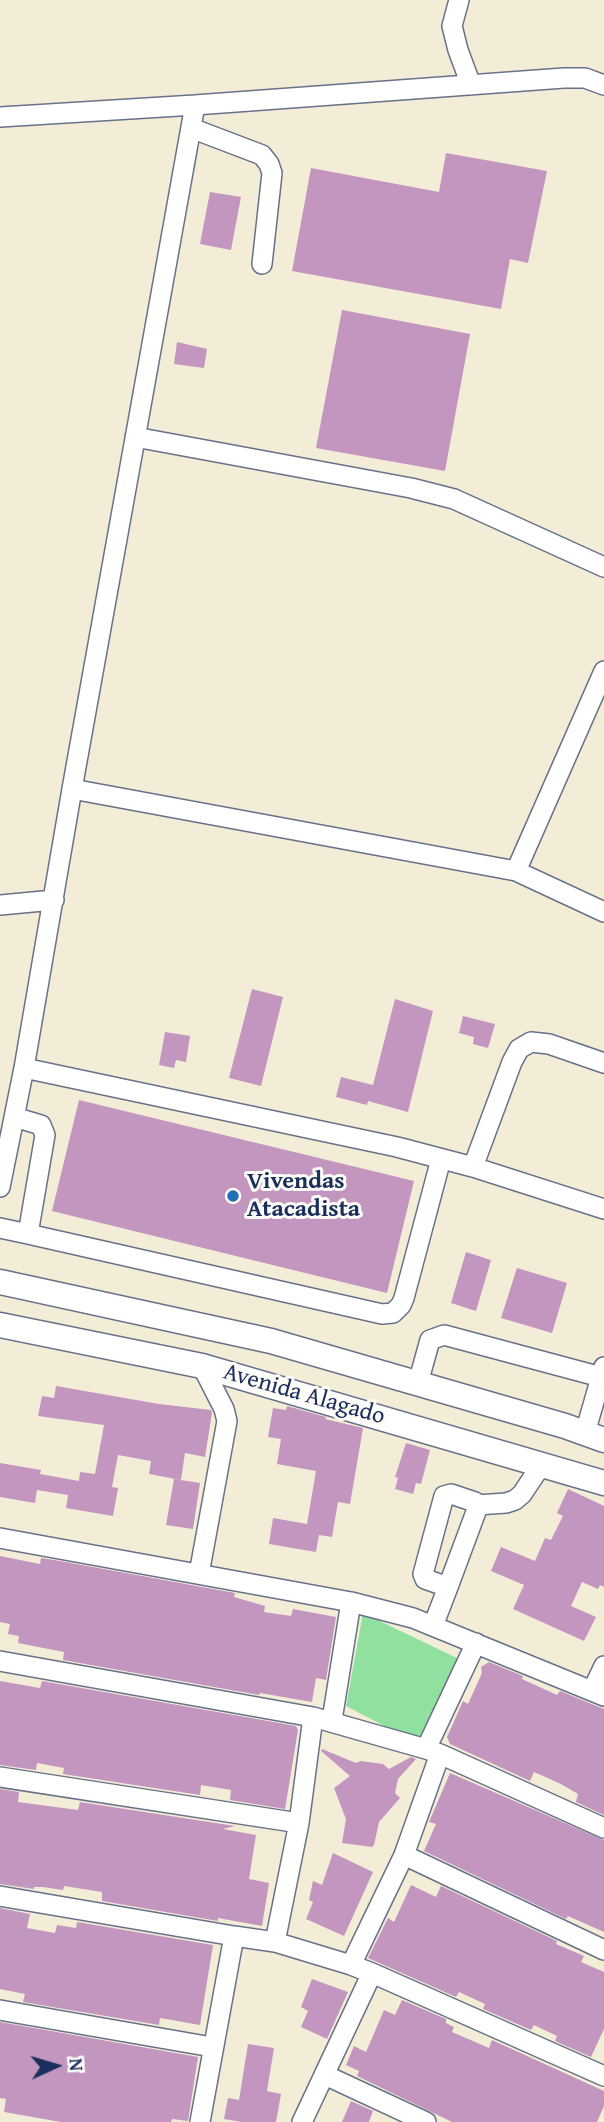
<!DOCTYPE html>
<html>
<head>
<meta charset="utf-8">
<style>
  body { margin:0 }
  #map { position:relative; width:604px; height:2122px; overflow:hidden; background:#f3edd8; font-family:"Gentium Book Plus",serif }
  canvas { display:block }
  .north { position:absolute; left:21px; top:2031px; width:70px; height:70px; -webkit-text-stroke:5px #fdfcf7; paint-order:stroke; rotate:86deg; font-size:19px; font-weight:700; line-height:28px; text-align:center; color:#1b2f5e }
  .north::after { content:''; display:block; margin:auto; width:24px; height:32px; background:#1b2f5e; clip-path:polygon(50% 0,100% 100%,50% 72%,0 100%) }
</style>
</head>
<body>
<div id="map">
<canvas width="604" height="2122"></canvas>
<div class="north">N</div>
</div>
<script>
const c = document.querySelector('canvas').getContext('2d');
c.lineJoin = 'round';
function fill(path, color) { c.fillStyle = color; c.fill(path, 'evenodd'); }
const poly = rows => new Path2D(rows.map(r => 'M' + r).join(''));
function trace(path, color, width, dash) { c.strokeStyle = color; c.lineWidth = width; c.lineCap = dash ? 'butt' : 'round'; c.setLineDash(dash || []); c.stroke(path); }
function label(font, color, halo, rows, align = 'center') {
  c.font = font + ' "Gentium Book Plus",serif'; c.lineWidth = 6; c.setLineDash([]); c.textBaseline = 'middle'; c.strokeStyle = halo; c.fillStyle = color; for (const [text, x, y, turn = 0] of rows) {
    c.save(); c.translate(x, y); c.rotate((+turn || 0) * Math.PI / 180); c.textAlign = isNaN(turn) ? turn : align; if (halo) c.strokeText(text, 0, 0); c.fillText(text, 0, 0); c.restore();
  }
}
fill(poly([
  [363,1613,457,1658,417,1743,346,1706]
]), '#90e09f');
fill(poly([
  [446,153,547,171,528,263,510,259,501,309,292,271,311,168,439,192],
  [210,192,241,197,231,250,200,244],
  [342,310,470,334,445,471,316,448],
  [177,342,207,349,204,368,174,364],
  [252,989,283,997,261,1086,229,1078],
  [395,999,433,1011,408,1112,368,1101,367,1105,336,1097,341,1077,373,1085],
  [463,1016,495,1024,488,1048,473,1044,474,1037,459,1033],
  [165,1032,190,1036,186,1062,176,1060,174,1068,159,1065],
  [79,1100,414,1181,387,1293,52,1211],
  [466,1252,491,1260,476,1311,451,1303],
  [517,1268,567,1283,552,1333,501,1318],
  [56,1386,159,1404,211,1410,212,1413,205,1457,185,1453,181,1480,149,1474,151,1461,118,1455,112,1487,118,1488,113,1516,66,1508,68,1495,37,1490,35,1503,0,1497,0,1463,41,1470,40,1474,79,1481,80,1472,95,1474,104,1425,38,1416,42,1396,54,1398],
  [287,1406,326,1417,325,1419,363,1428,350,1504,338,1502,332,1537,319,1535,316,1552,269,1544,273,1518,307,1524,316,1471,277,1464,281,1439,268,1437,273,1408,286,1410],
  [406,1443,430,1450,421,1484,416,1483,413,1494,395,1489,398,1478,395,1477],
  [174,1479,200,1483,193,1529,166,1525],
  [568,1489,604,1506,604,1587,600,1585,598,1589,582,1582,571,1606,596,1617,584,1641,513,1609,524,1585,491,1571,501,1547,535,1561,545,1538,551,1540,563,1516,557,1513],
  [0,1556,40,1564,41,1558,60,1561,235,1593,234,1597,265,1606,264,1612,291,1616,293,1609,336,1617,326,1680,316,1678,312,1702,260,1693,259,1695,63,1660,64,1652,18,1643,19,1636,8,1634,10,1624,0,1622],
  [489,1662,523,1676,522,1679,557,1695,560,1691,604,1709,604,1815,576,1802,578,1794,561,1784,534,1772,530,1781,450,1744,447,1737,463,1701,468,1704,482,1673,481,1667],
  [0,1681,40,1688,42,1681,296,1726,298,1730,285,1809,230,1800,231,1790,201,1785,200,1795,63,1774,64,1768,37,1763,36,1770,0,1765],
  [322,1749,356,1763,361,1761,383,1764,389,1769,411,1757,416,1759,398,1779,395,1793,400,1798,379,1822,374,1845,372,1847,342,1843,346,1819,334,1788,350,1776,321,1751],
  [450,1773,604,1840,604,1932,568,1916,566,1919,424,1851,436,1824,429,1822],
  [0,1789,19,1792,18,1802,78,1810,80,1802,235,1826,223,1829,256,1835,249,1879,269,1883,262,1926,218,1918,218,1921,102,1901,102,1892,64,1886,63,1890,43,1887,34,1887,34,1889,0,1884],
  [333,1853,373,1872,344,1936,306,1919,313,1902,309,1900,313,1881,322,1885],
  [411,1885,436,1897,441,1886,557,1941,556,1944,584,1956,581,1962,604,1972,604,2029,591,2057,555,2041,557,2036,534,2025,531,2030,483,2009,485,2004,459,1992,456,1997,368,1958,388,1918,394,1922],
  [0,1908,30,1914,27,1928,55,1933,57,1925,76,1928,77,1922,213,1945,200,2025,160,2018,159,2025,23,2002,25,1994,0,1989],
  [312,1979,348,1992,327,2039,301,2027,308,2011,301,2007],
  [402,2000,446,2019,446,2023,454,2027,452,2032,489,2048,492,2040,604,2091,604,2106,597,2122,452,2122,357,2076,359,2071,346,2065,354,2046,366,2052,384,2010,395,2015],
  [0,2022,198,2057,188,2121,172,2119,171,2122,61,2122,4,2112,6,2099,0,2098],
  [248,2044,274,2048,267,2091,281,2094,276,2122,242,2122,224,2119,228,2098,239,2100],
  [351,2101,373,2111,369,2122,342,2122]
]), '#c396bf');
const minor = poly([
  [459,0,452,26,458,50,471,85],
  [0,117,195,105],
  [191,128,262,155,269,164,272,173,262,264],
  [135,437,411,488,454,499,604,567],
  [72,789,195,105,564,78,585,78,604,85],
  [516,871,604,671],
  [0,905,54,900],
  [24,1068,397,1147,473,1167,604,1209],
  [14,1117,41,1125,45,1135,28,1234,382,1314,393,1313,401,1305,404,1298,441,1159],
  [473,1167,512,1062,519,1049,531,1042,549,1044,604,1063],
  [0,1187,24,1068,72,789,516,871,604,912],
  [0,1228,28,1234],
  [418,1383,430,1340,444,1335,601,1377],
  [585,1433,604,1367],
  [477,1505,506,1503,515,1500,522,1494,542,1464],
  [0,1538,351,1602,413,1618,604,1696],
  [199,1574,227,1421,224,1409,202,1366],
  [433,1626,448,1587,477,1509,475,1502,451,1494,444,1496,423,1574,425,1579,448,1587],
  [0,1661,313,1717],
  [592,1691,604,1666],
  [332,1720,351,1602],
  [440,1754,604,1828],
  [0,1777,299,1823],
  [404,1855,604,1950],
  [0,1896,234,1936],
  [275,1942,299,1823,313,1717,426,1749],
  [372,1973,604,2076],
  [0,2010,212,2047],
  [325,2075,426,2122],
  [200,2122,234,1936,275,1942,351,1965],
  [302,2122,372,1973,351,1965,404,1855,440,1754,426,1749,476,1643]
]);
const major = poly([
  [0,1282,271,1341,565,1426,604,1440],
  [0,1325,202,1366,604,1483]
]);
trace(minor, '#677289', 22);
trace(major, '#677289', 27);
trace(minor, '#fff', 19);
trace(major, '#fff', 24);
for (const [x, y, r, color] of [
  [233,1196,7,"#1f6fb2"]
]) { const dot = new Path2D(); dot.arc(x, y, r, 0, 2 * Math.PI); c.fillStyle = color; c.fill(dot); trace(dot, '#fdfcf7', 2.5); }
label('bold 24px', '#1b2f5e', '#fdfcf7', [
  ["Vivendas",247,1182],
  ["Atacadista",247,1210]
], 'left');
label('24px', '#1b2f5e', '#fdfcf7', [
  ["Avenida Alagado",304,1395,16]
]);
</script>
</body>
</html>
